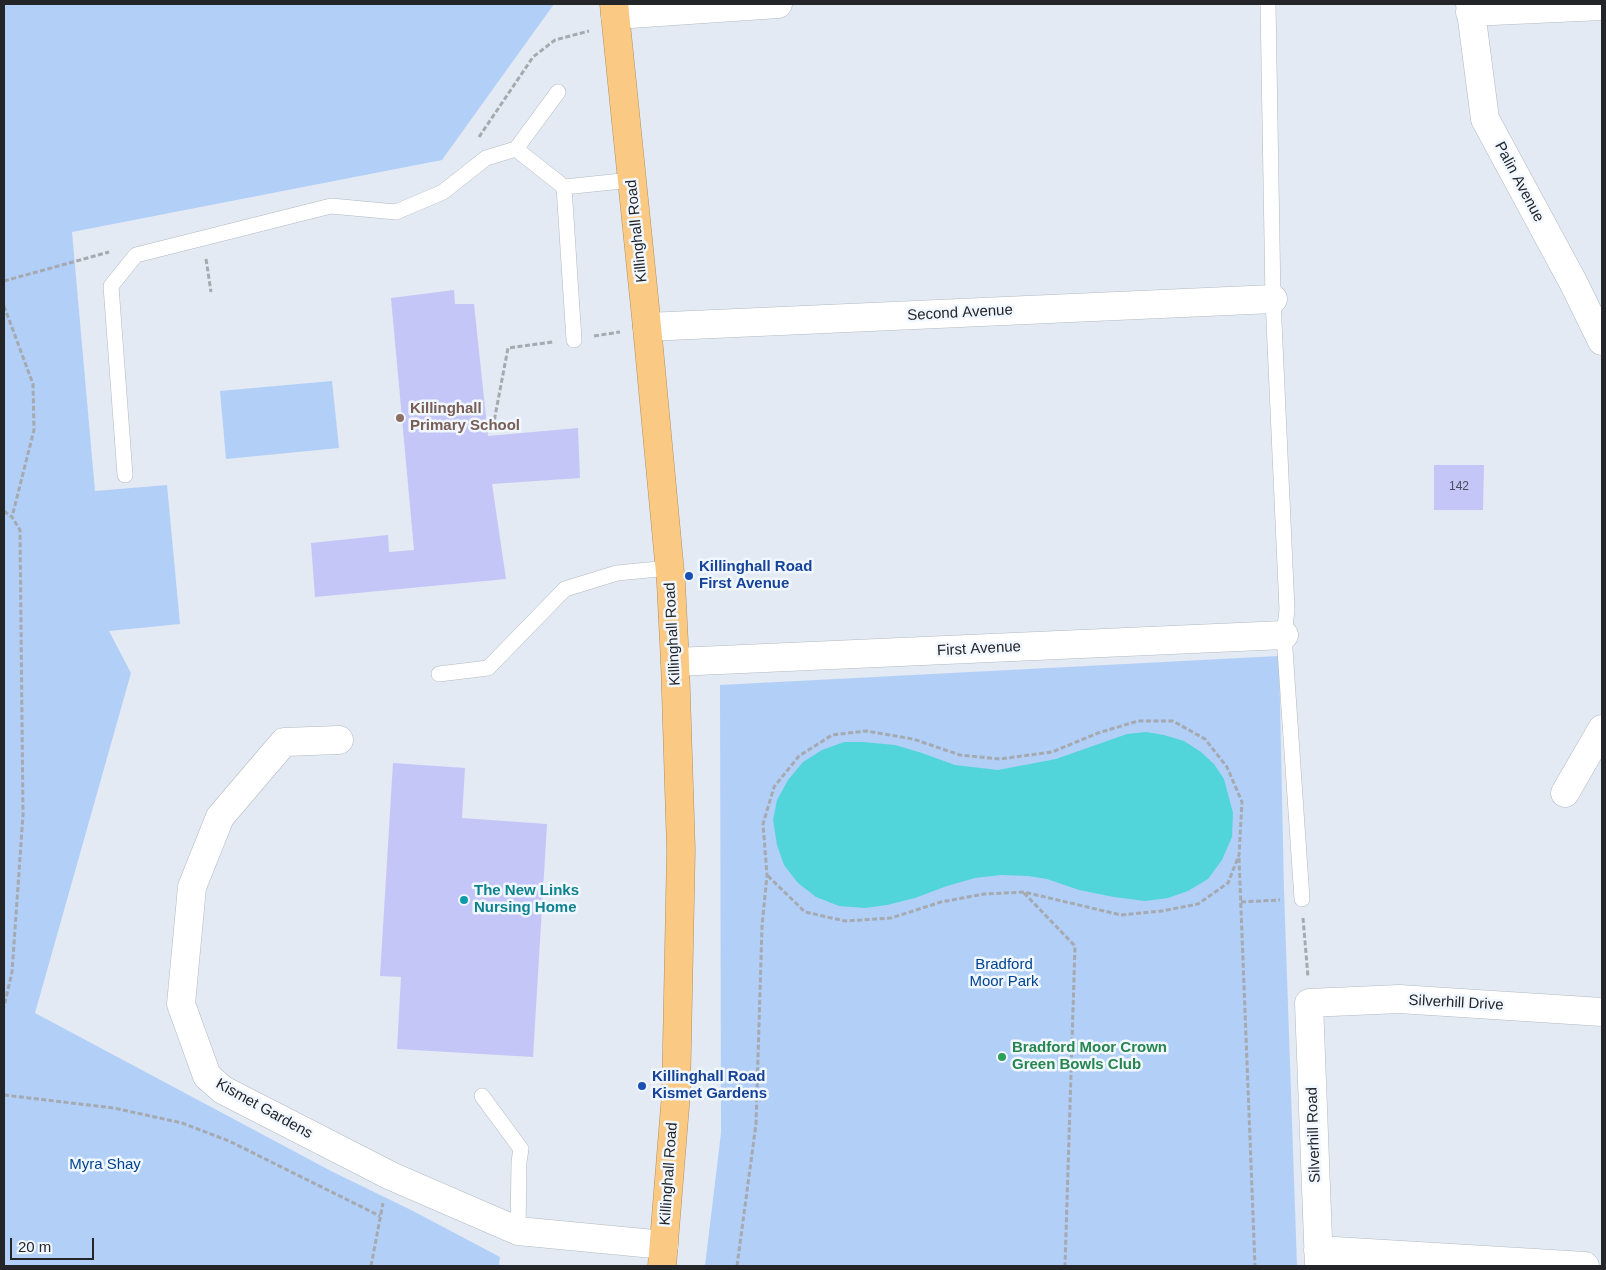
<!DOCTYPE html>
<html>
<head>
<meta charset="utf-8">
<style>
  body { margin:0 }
  #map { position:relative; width:1606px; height:1270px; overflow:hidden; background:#e3eaf3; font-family:Arial,sans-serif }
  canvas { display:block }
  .frame { position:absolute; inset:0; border:5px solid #232528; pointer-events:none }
  .scale { position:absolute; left:10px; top:1238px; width:84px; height:22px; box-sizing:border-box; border:2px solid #232528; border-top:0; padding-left:6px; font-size:15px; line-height:18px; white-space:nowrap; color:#232528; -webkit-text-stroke:4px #f1f7fe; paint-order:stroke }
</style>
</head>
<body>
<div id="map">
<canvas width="1606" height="1270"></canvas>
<div class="frame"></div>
<div class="scale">20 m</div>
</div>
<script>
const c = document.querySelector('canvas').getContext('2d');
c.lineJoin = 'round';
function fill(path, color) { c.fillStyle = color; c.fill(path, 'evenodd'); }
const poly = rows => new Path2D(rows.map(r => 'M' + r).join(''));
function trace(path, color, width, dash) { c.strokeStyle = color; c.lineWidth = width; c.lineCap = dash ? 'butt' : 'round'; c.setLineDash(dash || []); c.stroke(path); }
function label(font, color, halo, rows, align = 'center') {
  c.font = font + ' Arial,sans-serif'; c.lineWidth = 5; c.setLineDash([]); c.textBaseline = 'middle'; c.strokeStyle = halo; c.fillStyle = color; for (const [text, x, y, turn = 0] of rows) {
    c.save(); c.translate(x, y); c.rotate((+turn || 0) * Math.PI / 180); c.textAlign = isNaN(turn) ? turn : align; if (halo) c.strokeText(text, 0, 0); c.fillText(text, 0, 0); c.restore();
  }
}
fill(poly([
  [4,4,554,4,442,160,72,232,95,491,167,485,180,624,109,631,131,673,35,1013,331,1171,413,1211,500,1257,499,1266,4,1266],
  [332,381,339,448,226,459,220,391],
  [1279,656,1284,890,1297,1266,705,1266,721,1133,720,685]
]), '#b2cff8');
fill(poly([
  [1146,732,1164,735,1184,741,1201,752,1214,764,1224,779,1233,813,1232,837,1222,860,1208,879,1188,891,1168,898,1145,901,1114,897,1079,890,1047,879,1028,876,1001,875,975,878,947,886,915,898,887,905,865,908,839,906,816,897,798,883,784,865,777,845,773,820,777,800,788,780,803,762,822,750,844,742,863,742,895,745,922,753,955,765,998,770,1056,759,1127,734]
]), '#52d5da');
fill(poly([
  [454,290,455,304,474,304,488,436,578,428,580,478,492,484,506,579,315,597,311,543,388,535,389,552,414,550,391,298],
  [1434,465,1484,465,1483,510,1434,510],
  [393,763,465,768,462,818,547,824,533,1057,397,1049,401,977,380,976]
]), '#c4c6f7');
const lane = poly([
  [1268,4,1273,299,1287,610,1284,635,1302,899],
  [558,92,516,149,564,187],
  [574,340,564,187,632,180],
  [125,475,111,286,136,255,331,206,396,212,443,192,486,158,516,149],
  [439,674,488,668,565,589,617,573,669,568],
  [482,1096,521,1149,519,1162,518,1231]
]);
const street = poly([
  [1470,4,1485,119,1573,282,1602,341],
  [1470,12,1602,6],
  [615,15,778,4],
  [647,327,1273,299],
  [675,662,1284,635],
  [339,740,284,742,220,817,192,887,181,1004,207,1076,223,1090,391,1176,518,1231,664,1245],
  [1565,793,1602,729],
  [1318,1250,1585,1266],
  [1319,1266,1309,1003,1399,999,1602,1012]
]);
const highway = poly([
  [614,4,647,327,671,583,675,662,681,850,676,1094,662,1266]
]);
trace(lane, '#b2b9c1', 16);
trace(street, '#b2b9c1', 29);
trace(highway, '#af9063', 29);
trace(poly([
  [479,137,533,57,555,40,589,31],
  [206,259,211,292],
  [4,281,109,252],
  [4,306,33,384,34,430,12,517],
  [594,336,620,332],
  [493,427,508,348,553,342],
  [4,511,12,517,20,530,23,815,12,972,4,1007],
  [1239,858,1255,1266],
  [1024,893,1075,946,1065,1266],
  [1241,902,1280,900],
  [1303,918,1308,977],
  [4,1095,114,1108,182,1123,229,1141,380,1216],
  [371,1266,383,1203],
  [737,1266,756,1124,762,926,767,875,763,824,774,787,799,756,832,735,866,731,913,739,960,755,1000,759,1052,752,1098,733,1138,721,1173,721,1205,739,1227,767,1242,802,1239,855,1228,883,1198,904,1162,911,1121,915,1024,892,984,894,941,902,891,918,845,921,805,912,767,875]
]), '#a5aab1', 3, [5, 2.5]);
trace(lane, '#fff', 15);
trace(street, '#fff', 28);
trace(highway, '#fac983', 28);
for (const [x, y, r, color] of [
  [400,418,5,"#8d6e63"],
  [689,576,5,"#1a4fb4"],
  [464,900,5,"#0f9aa8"],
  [1002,1057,5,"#2e9e5b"],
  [642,1086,5,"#1a4fb4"]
]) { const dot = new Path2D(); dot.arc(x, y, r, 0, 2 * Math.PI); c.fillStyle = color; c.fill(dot); trace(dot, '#f1f7fe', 2); }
label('12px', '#4b4d5c', null, [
  ["142",1459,487]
]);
label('15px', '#232528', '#f1f7fe', [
  ["Palin Avenue",1519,182,62],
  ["Killinghall Road",637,231,-96],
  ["Second Avenue",960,313,-3],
  ["Killinghall Road",673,634,-93],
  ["First Avenue",979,649,-3],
  ["Silverhill Drive",1456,1003,3],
  ["Kismet Gardens",264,1109,29],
  ["Silverhill Road",1314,1135,-92],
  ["Killinghall Road",669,1174,-86]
]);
label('bold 15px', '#785e54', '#f1f7fe', [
  ["Killinghall",410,409],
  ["Primary School",410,426]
], 'left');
label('bold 15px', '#164399', '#f1f7fe', [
  ["Killinghall Road",699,567],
  ["First Avenue",699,584],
  ["Killinghall Road",652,1077],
  ["Kismet Gardens",652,1094]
], 'left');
label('bold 15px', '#0d838f', '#f1f7fe', [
  ["The New Links",474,891],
  ["Nursing Home",474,908]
], 'left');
label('15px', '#004391', '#f1f7fe', [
  ["Bradford",1004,965],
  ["Moor Park",1004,982],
  ["Myra Shay",105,1165]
]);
label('bold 15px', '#27864d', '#f1f7fe', [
  ["Bradford Moor Crown",1012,1048],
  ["Green Bowls Club",1012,1065]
], 'left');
</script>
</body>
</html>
